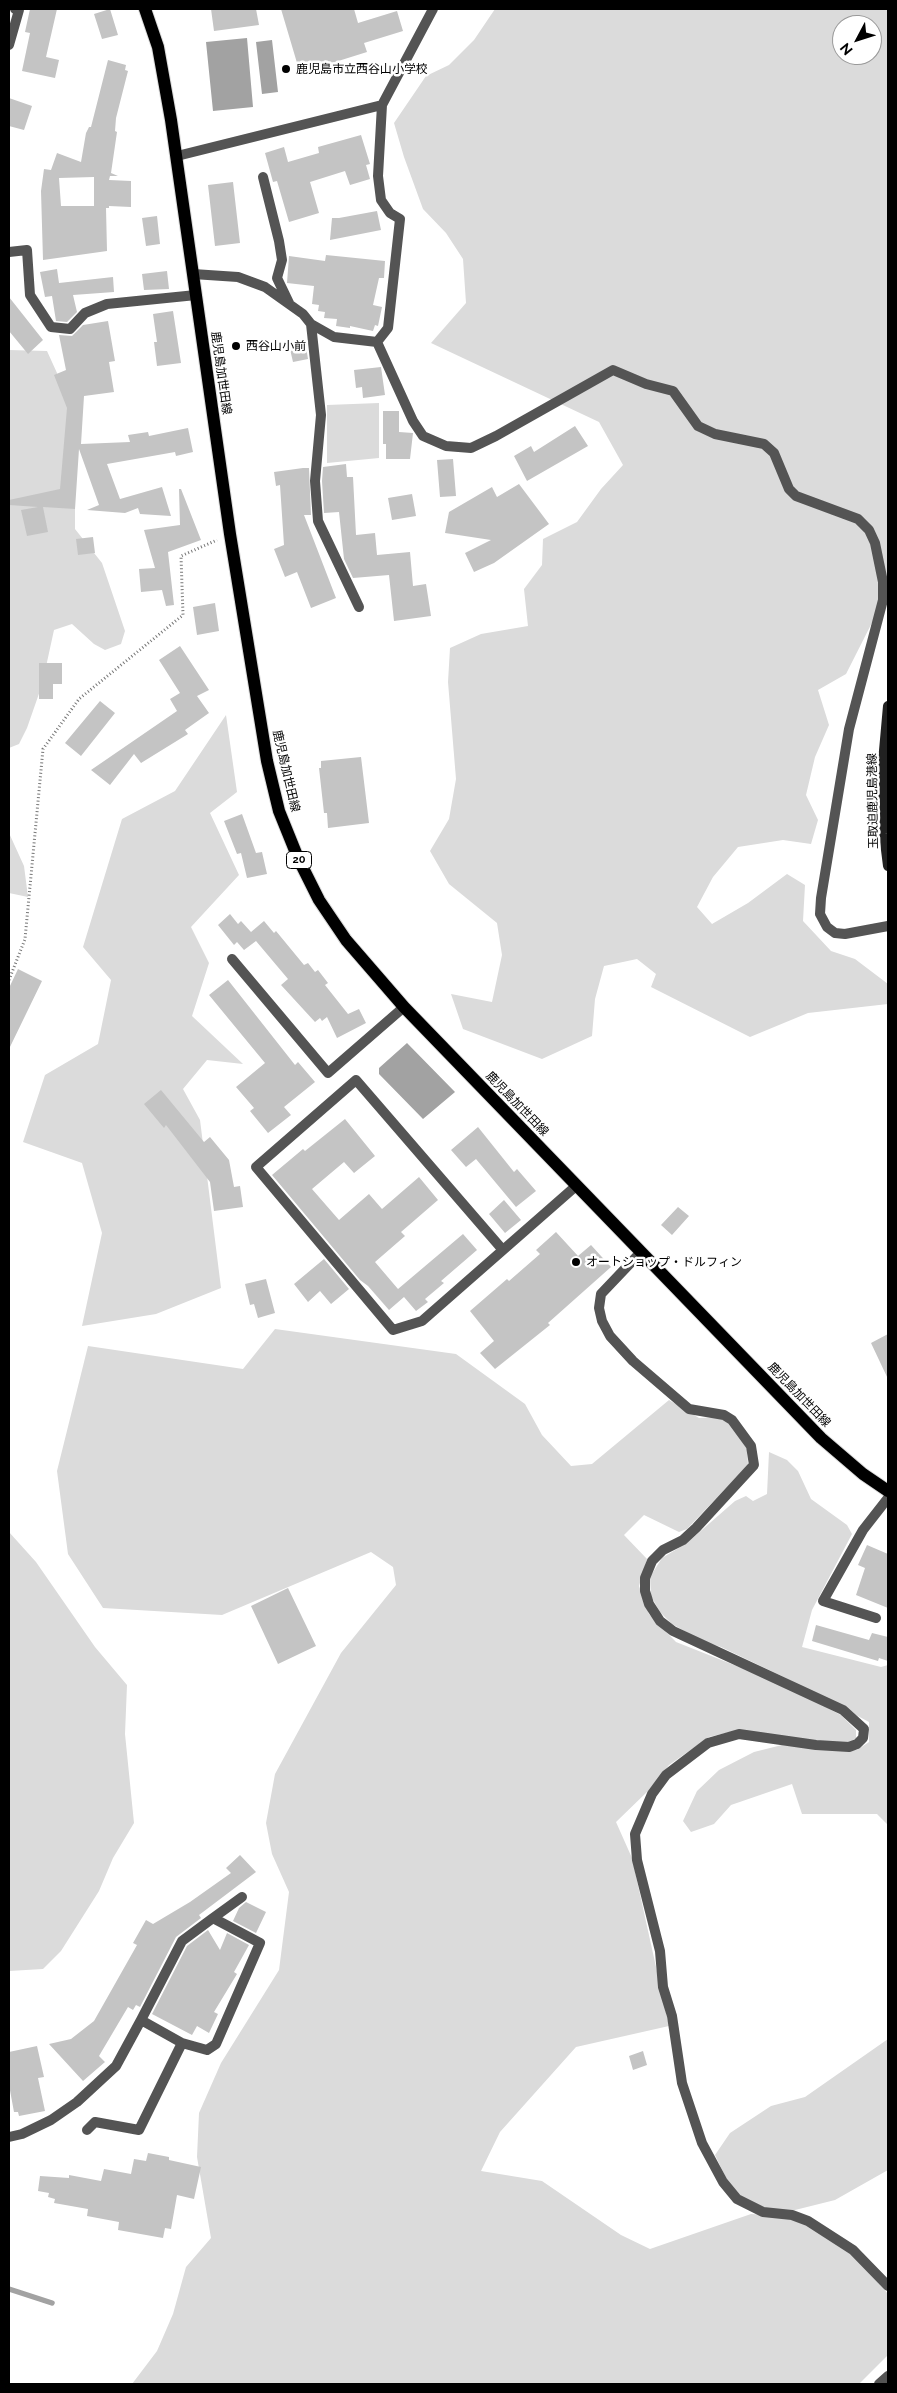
<!DOCTYPE html>
<html>
<head>
<meta charset="utf-8">
<style>
  body { margin:0 }
  #map { position:relative; width:897px; height:2393px; overflow:hidden; background:#fff; font-family:Raleway,sans-serif }
  canvas { display:block }
  .frame { position:absolute; inset:0; border:10px solid #000; pointer-events:none }
  .north { position:absolute; left:832px; top:15px; width:50px; height:50px; box-sizing:border-box; background:#fff; border:1px solid #999; border-radius:50%; rotate:230deg; font-size:14px; font-weight:700; line-height:20px; text-align:center; color:#000 }
  .north::after { content:''; display:block; margin:auto; width:18px; height:22px; background:#000; clip-path:polygon(50% 0,100% 100%,50% 72%,0 100%) }
</style>
</head>
<body>
<div id="map">
<canvas width="897" height="2393"></canvas>
<div class="frame"></div>
<div class="north">N</div>
</div>
<script>
const c = document.querySelector('canvas').getContext('2d');
c.lineJoin = 'round';
function fill(path, color) { c.fillStyle = color; c.fill(path, 'evenodd'); }
const poly = rows => new Path2D(rows.map(r => 'M' + r).join(''));
function trace(path, color, width, dash) { c.strokeStyle = color; c.lineWidth = width; c.lineCap = dash ? 'butt' : 'round'; c.setLineDash(dash || []); c.stroke(path); }
function label(font, color, halo, rows, align = 'center') {
  c.font = font + ' Raleway,"Noto Sans JP",sans-serif'; c.lineWidth = 5; c.setLineDash([]); c.textBaseline = 'middle'; c.strokeStyle = halo; c.fillStyle = color; for (const [text, x, y, turn = 0] of rows) {
    c.save(); c.translate(x, y); c.rotate((+turn || 0) * Math.PI / 180); c.textAlign = isNaN(turn) ? turn : align; if (halo) c.strokeText(text, 0, 0); c.fillText(text, 0, 0); c.restore();
  }
}
fill(poly([
  [495,9,888,9,888,591,846,674,818,690,829,725,815,757,806,795,818,820,811,844,783,840,738,847,713,877,697,907,712,924,748,903,787,874,805,885,803,921,831,951,855,959,888,984,888,1004,808,1013,750,1037,651,987,656,974,637,959,604,966,595,999,592,1036,542,1059,463,1029,451,994,492,1002,502,955,497,923,449,884,430,851,449,819,456,779,448,682,450,648,481,634,528,626,524,589,542,565,543,539,577,522,601,489,623,465,599,422,431,343,466,303,463,259,446,233,423,209,404,157,394,123,426,76,449,65,474,40],
  [842,25,872,25,872,55,842,55],
  [9,350,47,351,67,395,75,484,75,529,102,563,125,631,121,644,105,650,94,644,72,624,54,630,42,685,27,728,19,744,9,748],
  [379,403,379,458,327,463,327,405],
  [226,715,237,792,210,813,239,875,191,927,209,963,192,1016,243,1064,207,1060,183,1089,200,1120,221,1288,156,1314,82,1326,102,1233,82,1163,23,1142,45,1075,98,1044,111,980,83,947,122,819,175,791],
  [9,833,24,866,28,897,9,893],
  [275,1329,456,1354,525,1404,542,1435,571,1466,592,1464,669,1400,699,1418,720,1417,731,1425,747,1449,748,1465,687,1529,679,1532,644,1515,624,1535,647,1559,639,1586,649,1614,676,1642,772,1680,841,1715,856,1730,856,1738,850,1742,813,1742,738,1730,709,1737,669,1765,648,1791,616,1822,632,1858,669,2026,576,2047,500,2132,481,2171,542,2181,621,2235,650,2249,751,2214,786,2216,806,2225,851,2250,888,2294,888,2355,859,2384,132,2384,157,2351,173,2314,186,2267,211,2238,197,2157,199,2113,221,2063,279,1970,289,1892,272,1854,266,1823,275,1774,341,1653,396,1585,393,1567,371,1552,222,1615,103,1608,68,1554,57,1471,88,1346,243,1369],
  [769,1452,787,1460,798,1471,811,1499,847,1525,852,1534,812,1610,802,1647,881,1667,888,1665,888,1825,877,1814,802,1814,792,1784,731,1805,714,1824,691,1832,683,1821,697,1791,719,1770,754,1752,782,1745,838,1751,857,1750,869,1742,869,1722,790,1680,721,1647,702,1641,672,1624,660,1612,651,1596,650,1577,662,1558,687,1543,735,1501,746,1496,753,1501,767,1494],
  [9,1532,36,1562,95,1647,127,1685,125,1734,134,1823,113,1858,99,1891,61,1951,43,1969,9,1971],
  [888,2039,888,2170,835,2200,791,2211,763,2209,742,2199,727,2180,715,2155,730,2133,771,2106,805,2097]
]), '#dbdbdb');
fill(poly([
  [247,38,253,107,213,111,206,42],
  [272,40,278,92,262,94,256,42],
  [407,1043,455,1092,423,1119,379,1074,379,1068]
]), '#a2a2a2');
trace(poly([
  [9,2289,52,2303]
]), '#a2a2a2', 5.5);
fill(poly([
  [30,9,57,9,46,57,59,60,55,78,22,71,30,33,25,32],
  [110,9,118,35,102,39,94,14],
  [211,9,256,9,259,25,214,31],
  [281,9,354,9,358,23,397,11,403,31,364,43,367,52,300,73],
  [108,60,126,65,125,70,128,71,116,118,115,131,117,132,111,173,118,176,110,176,109,180,131,181,131,207,109,206,109,208,106,208,107,251,43,260,41,191,44,169,51,170,57,153,81,162,86,133,89,127,91,127],
  [94,177,94,206,61,206,59,178],
  [9,98,32,106,24,130,9,126],
  [361,135,370,164,366,165,370,179,350,185,345,171,310,182,319,213,289,222,277,181,273,182,265,153,284,147,288,162,319,153,318,147],
  [233,182,240,243,215,246,208,185],
  [377,211,381,230,330,240,332,218,339,218],
  [157,216,160,244,146,246,142,218],
  [326,255,385,261,384,278,379,278,373,305,382,307,378,326,375,325,373,331,350,326,350,328,336,326,337,319,324,318,325,312,318,311,319,305,312,304,314,286,287,283,289,256,325,261],
  [57,269,59,283,113,277,114,292,73,295,77,312,67,322,56,321,52,296,45,297,40,272],
  [167,271,169,289,144,290,142,274],
  [9,297,43,340,28,354,9,331],
  [173,311,181,363,157,366,154,342,157,342,153,314],
  [108,321,115,361,109,362,114,392,84,396,81,444,130,442,128,435,148,432,149,436,188,428,193,452,176,456,175,452,107,464,120,499,162,487,171,516,140,514,138,508,125,513,87,510,99,505,79,449,75,509,43,507,48,532,27,536,21,510,38,507,9,505,9,500,60,489,67,408,54,375,66,370,59,335,72,336,83,325],
  [305,341,308,359,293,362,289,345],
  [381,367,385,395,363,398,362,387,356,388,354,370],
  [383,411,399,411,399,432,413,433,410,459,386,459,386,444,383,444],
  [575,426,588,446,527,481,514,456,531,446,534,452],
  [453,459,456,496,440,497,437,460],
  [346,464,347,477,353,477,356,535,375,533,377,555,410,552,413,586,426,584,431,616,394,621,389,575,353,578,344,559,339,512,324,513,322,481,323,467],
  [303,468,309,468,311,515,304,515,336,598,311,608,297,572,285,577,274,549,284,545,280,485,276,486,274,472],
  [519,484,549,524,494,563,474,572,465,553,491,540,445,533,449,512,492,487,497,497],
  [179,489,181,489,201,540,168,552,174,605,166,606,162,590,141,592,139,569,155,568,144,530,180,525],
  [412,494,416,516,392,520,388,498],
  [93,537,95,553,78,555,76,539],
  [215,603,219,631,197,635,193,607],
  [180,646,209,690,197,696,209,713,185,730,188,734,141,763,134,754,110,785,91,770,177,711,170,699,180,693,159,660],
  [39,663,62,663,62,684,53,684,53,699,39,699],
  [100,701,115,713,81,756,65,743],
  [361,757,369,823,328,828,327,813,324,813,319,768,321,768,321,761],
  [242,814,256,853,262,852,267,874,247,878,241,853,237,854,224,821],
  [230,914,238,924,241,921,251,932,264,921,274,933,276,931,304,965,308,963,315,972,318,970,328,983,325,985,348,1014,359,1009,366,1023,337,1038,327,1017,322,1021,320,1018,315,1022,281,985,288,979,256,941,244,950,237,942,234,945,218,925],
  [18,969,42,981,9,1049,9,988],
  [228,980,295,1065,298,1062,315,1082,284,1107,291,1115,268,1133,250,1111,254,1108,236,1087,265,1063,209,995],
  [161,1090,204,1142,210,1137,229,1160,234,1187,240,1186,243,1207,214,1211,210,1182,166,1125,164,1128,144,1104],
  [345,1119,375,1156,354,1173,344,1162,312,1189,339,1220,369,1194,382,1209,419,1177,438,1200,401,1232,405,1236,375,1262,398,1289,463,1234,477,1250,441,1281,444,1283,425,1299,428,1302,416,1311,404,1297,389,1310,368,1286,360,1280,272,1175,303,1149,305,1151],
  [478,1127,514,1172,517,1169,536,1191,516,1207,476,1159,466,1167,451,1150],
  [504,1200,521,1220,505,1233,489,1214],
  [678,1207,689,1216,672,1235,661,1225],
  [556,1232,578,1256,591,1245,611,1267,548,1323,550,1325,495,1369,480,1353,494,1341,470,1311,507,1279,509,1281,540,1254,536,1250],
  [324,1259,349,1289,331,1304,320,1291,308,1302,294,1284],
  [266,1279,275,1313,258,1318,254,1304,250,1305,245,1284],
  [888,1334,888,1379,871,1343],
  [867,1545,888,1554,888,1608,856,1595,865,1568,858,1565],
  [288,1588,316,1646,278,1664,251,1606],
  [816,1625,869,1640,872,1633,888,1637,888,1661,879,1658,878,1661,812,1641],
  [240,1855,256,1872,199,1915,201,1918,176,1937,140,2007,136,2005,133,2010,128,2007,99,2056,105,2062,83,2081,49,2044,71,2039,94,2021,137,1945,133,1943,146,1920,153,1924,190,1902,231,1873,226,1868],
  [246,1902,266,1912,256,1933,233,1921,239,1908],
  [208,1930,220,1950,227,1933,249,1945,234,1972,237,1974,214,2012,218,2014,209,2033,197,2026,192,2035,152,2014,187,1946],
  [37,2046,44,2077,38,2078,45,2111,19,2116,18,2112,14,2112,9,2085,9,2052],
  [643,2051,647,2065,633,2070,629,2056],
  [148,2153,169,2157,169,2160,201,2167,194,2199,177,2195,171,2229,165,2228,163,2238,118,2230,119,2222,87,2216,88,2209,54,2203,55,2199,48,2197,49,2193,38,2191,40,2176,69,2178,69,2175,101,2181,104,2169,131,2174,134,2159,146,2161]
]), '#c4c4c4');
const primary = poly([
  [145,9,158,47,171,120,230,534,267,761,279,811,298,858,319,900,346,940,404,1007,821,1438,863,1474,888,1491]
]);
trace(primary, '#dbdbdb', 14);
trace(poly([
  [9,980,25,939,43,749,79,699,183,615,181,556,217,540]
]), '#767676', 3, [1, 2.5]);
trace(poly([
  [9,45,19,10,15,9],
  [177,156,382,105,433,9],
  [263,177,279,241,282,260,277,278,289,303],
  [9,252,27,250,30,295,51,327,70,329,85,313,107,304,196,295],
  [193,274,238,277,265,287,303,314,311,324,334,337,377,342,413,421,423,436,446,446,471,448,496,436,613,370,646,384,673,391,698,426,715,434,764,444,774,453,789,489,796,496,858,519,869,530,875,543,883,582,883,600,849,729,821,898,820,914,827,927,835,933,845,934,888,926],
  [311,324,321,415,315,481,318,521,359,607],
  [377,342,388,328,400,219,390,213,381,200,378,176,382,105],
  [232,959,328,1073,404,1007],
  [502,1249,356,1080,256,1167,393,1330,422,1321,576,1186],
  [640,1253,601,1294,599,1308,602,1321,610,1336,633,1361,689,1409,724,1415,732,1420,751,1446,754,1465,696,1528,683,1540,663,1550,652,1561,645,1578,645,1591,649,1604,660,1621,673,1631,843,1710,864,1729,863,1738,857,1744,849,1747,816,1745,739,1734,708,1743,666,1775,652,1794,635,1834,637,1860,660,1951,663,1987,672,2016,682,2083,702,2143,723,2182,737,2199,763,2212,792,2215,808,2221,853,2250,888,2286],
  [876,1618,823,1601,863,1530,888,1498],
  [213,1918,242,1897],
  [87,2130,95,2122,139,2130,182,2043],
  [9,2137,22,2134,51,2120,77,2102,116,2066,141,2020,182,1941,213,1918,260,1943,216,2044,207,2050,182,2043,141,2020],
  [879,2384,888,2376]
]), '#545454', 10);
trace(poly([
  [888,706,882,773,884,834,888,866]
]), '#212121', 10);
trace(primary, '#000', 12);
for (const [x, y, r, color] of [
  [286,69,5,"#000"],
  [236,346,5,"#000"],
  [576,1262,5,"#000"]
]) { const dot = new Path2D(); dot.arc(x, y, r, 0, 2 * Math.PI); c.fillStyle = color; c.fill(dot); trace(dot, '#fff', 2); }
for (const [x, y, w] of [
  [299,860,25]
]) { const box = new Path2D(); box.roundRect(x - w / 2, y - 8.5, w, 17, 4); c.fillStyle = '#fff'; c.fill(box); trace(box, '#000', 1); }
label('bold 11px', '#000', null, [
  ["20",299,860]
]);
label('12px', '#000', '#fff', [
  ["鹿児島市立西谷山小学校",296,69],
  ["西谷山小前",246,346],
  ["オートショップ・ドルフィン",586,1262]
], 'left');
label('12px', '#000', '#fff', [
  ["鹿児島加世田線",221,373,82],
  ["鹿児島加世田線",286,771,77],
  ["玉取迫鹿児島港線",873,801,-91],
  ["鹿児島加世田線",517,1104,46],
  ["鹿児島加世田線",799,1395,46]
]);
</script>
</body>
</html>
